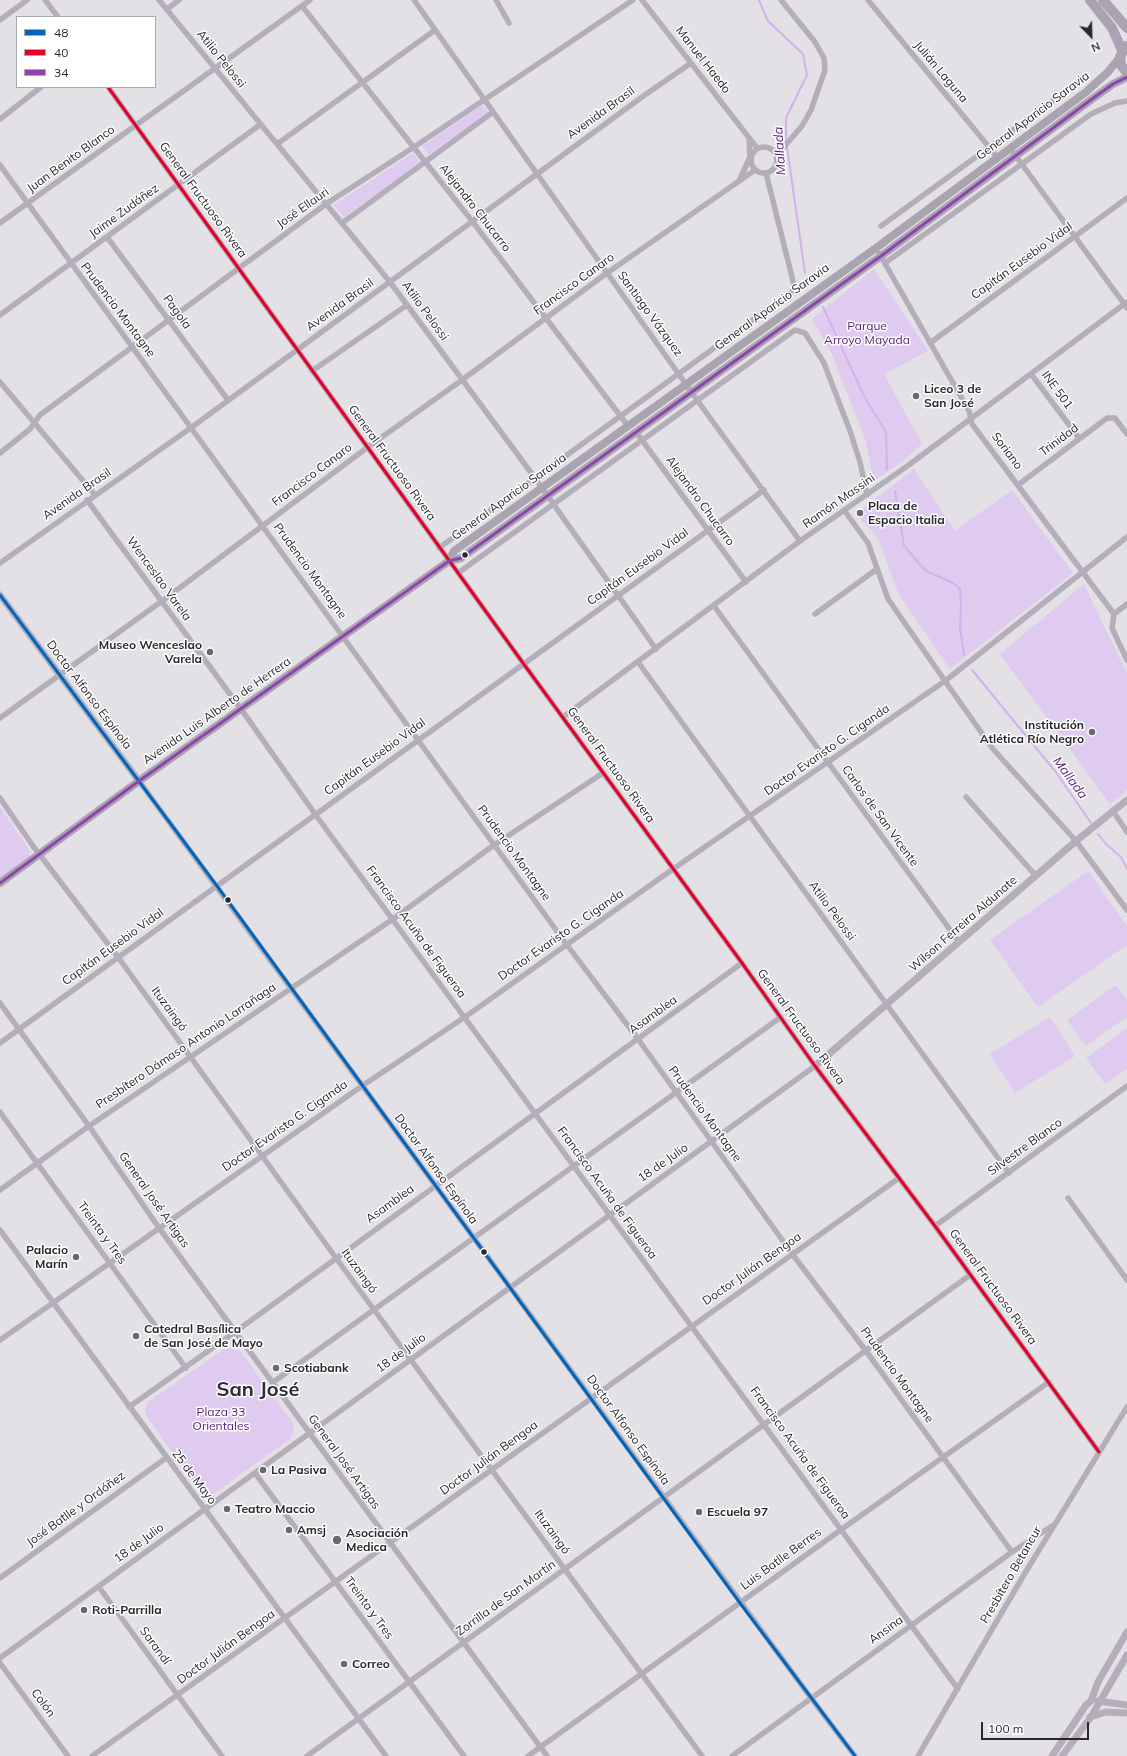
<!DOCTYPE html>
<html>
<head>
<meta charset="utf-8">
<style>
  body { margin:0 }
  #map { position:relative; width:1127px; height:1756px; overflow:hidden; background:#e3e0e6; font-family:Mulish,sans-serif }
  canvas { display:block }
  .legend { position:absolute; left:16px; top:16px; width:140px; height:72px; box-sizing:border-box; background:#fff; border:1px solid #aaa9ab; margin:0; padding:5px 7px; list-style:none; font-size:12px; color:#2a272c }
  .legend li { display:flex; align-items:center; gap:8px; height:20px }
  .legend b { width:20px; border:1px solid #aaa9ab }
  .north { position:absolute; left:1071px; top:16px; width:40px; height:40px; -webkit-text-stroke:3px #fff; paint-order:stroke; rotate:157deg; font-size:11px; font-weight:700; line-height:16px; text-align:center; color:#2a272c }
  .north::after { content:''; display:block; margin:auto; width:14px; height:18px; background:#2a272c; clip-path:polygon(50% 0,100% 100%,50% 72%,0 100%) }
  .scale { position:absolute; left:981px; top:1722px; width:108px; height:18px; box-sizing:border-box; border:2px solid #2a272c; border-top:0; padding-left:5px; font-size:12px; line-height:14px; white-space:nowrap; color:#2a272c; -webkit-text-stroke:3px #fff; paint-order:stroke }
</style>
</head>
<body>
<div id="map">
<canvas width="1127" height="1756"></canvas>
<ul class="legend">
<li><b style="height:5px;background:#0065bd"></b>48</li>
<li><b style="height:5px;background:#e4002b"></b>40</li>
<li><b style="height:5px;background:#8e44ad"></b>34</li>
</ul>
<div class="north">N</div>
<div class="scale">100 m</div>
</div>
<script>
const c = document.querySelector('canvas').getContext('2d');
c.lineJoin = 'round';
function fill(path, color) { c.fillStyle = color; c.fill(path, 'evenodd'); }
const poly = rows => new Path2D(rows.map(r => 'M' + r).join(''));
function trace(path, color, width, dash) { c.strokeStyle = color; c.lineWidth = width; c.lineCap = dash ? 'butt' : 'round'; c.setLineDash(dash || []); c.stroke(path); }
function label(font, color, halo, rows, align = 'center') {
  c.font = font + ' Mulish,sans-serif'; c.lineWidth = 3; c.setLineDash([]); c.textBaseline = 'middle'; c.strokeStyle = halo; c.fillStyle = color; for (const [text, x, y, turn = 0] of rows) {
    c.save(); c.translate(x, y); c.rotate((+turn || 0) * Math.PI / 180); c.textAlign = isNaN(turn) ? turn : align; if (halo) c.strokeText(text, 0, 0); c.fillText(text, 0, 0); c.restore();
  }
}
fill(poly([
  [482,105,488,112,429,155,422,146],
  [413,153,420,162,344,217,334,205],
  [874,269,928,351,884,374,922,444,900,463,874,481,865,439,831,352,812,319],
  [914,469,955,531,1012,490,1073,573,950,669,898,593,878,538,856,514],
  [1084,584,1127,674,1127,790,1110,804,1000,654],
  [0,807,30,851,29,857,0,878],
  [1088,871,1127,926,1127,945,1038,1007,990,940],
  [1116,985,1127,1000,1127,1017,1086,1046,1067,1020],
  [1050,1017,1075,1056,1015,1093,990,1054],
  [1127,1028,1127,1069,1105,1084,1086,1058],
  [229,1347,240,1351,293,1423,294,1431,290,1439,213,1494,207,1495,201,1493,147,1417,145,1409,147,1403,224,1349]
]), '#decbef');
trace(poly([
  [759,0,768,21,803,54,807,75,786,118,786,143],
  [787,147,805,273],
  [823,307,864,396,886,432,887,469],
  [895,491,904,546,926,571,953,583,960,589,961,606,960,627,964,655],
  [972,670,1055,771,1091,823],
  [1098,834,1106,844,1121,857,1127,869]
]), '#d2b2ed', 2);
trace(poly([
  [45,0,58,17],
  [159,0,390,282,535,478,656,649],
  [414,0,697,400,800,541],
  [496,0,509,23],
  [642,0,757,148],
  [868,0,998,158],
  [302,6,472,221,628,426],
  [167,9,179,0],
  [0,20,27,0],
  [108,87,523,663,742,963,815,1066,935,1226,1099,1452],
  [0,119,41,87],
  [277,144,435,30],
  '751 160a13 13 0 1 1 26 0a13 13 0 1 1-26 0Z',
  [1010,148,1127,308],
  [777,155,802,126,811,110,825,70,824,58,815,42,781,0],
  [0,165,567,945,638,1039,793,1255,866,1351,1012,1552],
  [739,181,750,157,749,139],
  [0,223,310,0],
  [342,223,493,112],
  [881,226,1079,82],
  [107,237,228,400],
  [879,253,969,411,972,424,1114,614,1112,628,1127,660],
  [885,263,1091,114,1115,103,1127,101],
  [0,315,261,124],
  [930,343,1127,198],
  [312,371,407,305],
  [1031,374,1079,438],
  [0,382,95,495],
  [636,432,746,582],
  [0,453,30,429,40,415,326,204,414,147,633,0],
  [1018,485,1107,418,1115,418,1127,434],
  [87,500,241,709,315,814,958,1689],
  [844,510,868,543,888,599,945,681,993,749,1076,841,1127,910],
  [439,548,794,290,794,285,766,173],
  [0,563,192,427,642,97,691,63],
  [458,573,795,330,805,333,824,363,850,431,860,462,867,495],
  [714,606,959,942],
  [815,614,877,569],
  [1114,614,1127,604],
  [638,662,1009,1173],
  [563,717,800,541,906,467,1127,302],
  [0,718,162,601,368,447,462,380,607,273,755,170],
  [139,781,811,1698,855,1756],
  [966,797,1036,876],
  [0,798,33,846,118,957,336,1258,702,1756],
  [1113,811,1127,832],
  [0,1003,89,1126,159,1228,547,1756],
  [0,1043,764,490],
  [0,1112,186,1368],
  [0,1190,89,1126,393,919,494,845,603,773],
  [1068,1198,1127,1280],
  [935,1226,1127,1086],
  [0,1230,386,1756],
  [0,1340,362,1086,465,1017,673,869,945,681,1127,537],
  [272,1383,781,1017],
  [129,1407,235,1332,742,963],
  [255,1473,464,1756],
  [0,1578,166,1458],
  [99,1587,222,1756],
  [0,1658,815,1066],
  [0,1663,68,1756],
  [92,1756,899,1178],
  [307,1756,970,1275],
  [528,1756,842,1529,1049,1382],
  [732,1756,1012,1552,1052,1526],
  [918,1756,1025,1573,1127,1407]
]), '#b3aeb9', 5.5);
trace(poly([
  [0,595,139,781],
  [815,1066,1076,841,1127,800],
  [1098,1701,1127,1705],
  [1090,1717,1106,1712,1127,1713],
  [1052,1756,1086,1705,1091,1701,1098,1682,1127,1632],
  [1062,1756,1091,1717,1127,1655]
]), '#b3aeb9', 7);
trace(poly([
  [449,561,454,551,876,248,1086,92,1108,72,1120,57],
  [0,883,139,781,449,561,461,558,881,256,1092,99,1113,84,1127,77]
]), '#aaa4b0', 8);
trace(poly([
  [1090,0,1112,28,1122,50],
  [1103,0,1127,28],
  [1126,46,1120,57,1121,65,1127,73]
]), '#aaa3b2', 10);
trace(poly([
  [0,595,217,886,740,1603,855,1756]
]), '#0065bd', 3);
trace(poly([
  [108,87,523,663,742,963,815,1066,935,1226,1099,1452]
]), '#e4002b', 3);
trace(poly([
  [0,883,139,781,449,561,461,558,881,256,1092,99,1113,84,1127,77]
]), '#8e44ad', 3);
for (const [x, y, r, color] of [
  [916,396,4,"#6b686d"],
  [860,513,4,"#6b686d"],
  [465,555,3.5,"#2a272c"],
  [210,652,4,"#6b686d"],
  [1092,732,4,"#6b686d"],
  [228,900,3.5,"#2a272c"],
  [484,1252,3.5,"#2a272c"],
  [76,1257,4,"#6b686d"],
  [136,1336,4,"#6b686d"],
  [276,1368,4,"#6b686d"],
  [263,1470,4,"#6b686d"],
  [227,1509,4,"#6b686d"],
  [699,1512,4,"#6b686d"],
  [289,1530,4,"#6b686d"],
  [337,1540,5,"#6b686d"],
  [84,1610,4,"#6b686d"],
  [344,1664,4,"#6b686d"]
]) { const dot = new Path2D(); dot.arc(x, y, r, 0, 2 * Math.PI); c.fillStyle = color; c.fill(dot); trace(dot, '#fff', 1.5); }
label('12px', '#2a272c', '#fff', [
  ["Atilio Pelossi",221,59,51],
  ["Manuel Haedo",703,60,52],
  ["Julián Laguna",941,72,50],
  ["Avenida Brasil",601,113,-36],
  ["General Aparicio Saravia",1033,116,-37],
  ["Juan Benito Blanco",71,159,-36],
  ["General Fructuoso Rivera",203,200,54],
  ["José Ellauri",303,208,-35],
  ["Alejandro Chucarro",475,208,52],
  ["Jaime Zudáñez",124,211,-36],
  ["Capitán Eusebio Vidal",1022,261,-36],
  ["Francisco Canaro",574,284,-36],
  ["Avenida Brasil",340,305,-36],
  ["General Aparicio Saravia",772,307,-36],
  ["Prudencio Montagne",118,310,53],
  ["Atilio Pelossi",425,311,54],
  ["Pagola",177,312,54],
  ["Santiago Vázquez",650,314,54],
  ["INE 501",1057,390,54],
  ["Trinidad",1059,440,-37],
  ["Soriano",1007,451,53],
  ["General Fructuoso Rivera",392,463,54],
  ["Francisco Canaro",312,475,-37],
  ["Avenida Brasil",77,494,-35],
  ["General Aparicio Saravia",509,497,-36],
  ["Alejandro Chucarro",700,501,54],
  ["Ramón Massini",839,501,-35],
  ["Capitán Eusebio Vidal",638,567,-36],
  ["Prudencio Montagne",310,571,54],
  ["Wenceslao Varela",159,579,54],
  ["Doctor Alfonso Espínola",89,695,53],
  ["Avenida Luis Alberto de Herrera",217,711,-35],
  ["Doctor Evaristo G. Ciganda",827,750,-35],
  ["Capitán Eusebio Vidal",375,757,-36],
  ["General Fructuoso Rivera",611,765,54],
  ["Carlos de San Vicente",880,816,54],
  ["Prudencio Montagne",514,853,54],
  ["Atilio Pelossi",832,911,54],
  ["Wilson Ferreira Aldunate",963,924,-41],
  ["Francisco Acuña de Figueroa",416,932,54],
  ["Doctor Evaristo G. Ciganda",561,935,-35],
  ["Capitán Eusebio Vidal",113,947,-36],
  ["Ituzaingó",169,1009,54],
  ["Asamblea",653,1015,-36],
  ["General Fructuoso Rivera",801,1027,54],
  ["Presbítero Dámaso Antonio Larrañaga",186,1046,-34],
  ["Prudencio Montagne",705,1114,54],
  ["Doctor Evaristo G. Ciganda",285,1126,-35],
  ["Silvestre Blanco",1025,1147,-36],
  ["18 de Julio",663,1163,-35],
  ["Doctor Alfonso Espínola",436,1169,54],
  ["Francisco Acuña de Figueroa",607,1193,54],
  ["General José Artigas",154,1200,55],
  ["Asamblea",390,1204,-36],
  ["Treinta y Tres",102,1233,54],
  ["Doctor Julián Bengoa",752,1269,-35],
  ["Ituzaingó",359,1271,54],
  ["General Fructuoso Rivera",993,1287,54],
  ["18 de Julio",401,1353,-36],
  ["Prudencio Montagne",897,1375,54],
  ["Doctor Alfonso Espínola",628,1430,54],
  ["Francisco Acuña de Figueroa",800,1453,54],
  ["Doctor Julián Bengoa",489,1458,-36],
  ["General José Artigas",344,1462,54],
  ["25 de Mayo",194,1477,53],
  ["José Batlle y Ordóñez",76,1509,-36],
  ["Ituzaingó",552,1532,54],
  ["18 de Julio",139,1543,-36],
  ["Luis Batlle Berres",781,1559,-36],
  ["Presbítero Betancur",1011,1575,-60],
  ["Zorrilla de San Martín",506,1598,-36],
  ["Treinta y Tres",369,1608,54],
  ["Ansina",886,1630,-36],
  ["Sarandí",155,1646,54],
  ["Doctor Julián Bengoa",226,1647,-36],
  ["Colón",43,1703,54]
]);
label('12px', '#551b7a', '#fff', [
  ["Parque",867,326],
  ["Arroyo Mayada",867,340],
  ["Plaza 33",221,1412],
  ["Orientales",221,1426]
]);
label('bold 12px', '#2a272c', '#fff', [
  ["Liceo 3 de",924,389],
  ["San José",924,403],
  ["Placa de",868,506],
  ["Espacio Italia",868,520],
  ["Museo Wenceslao",202,645,"right"],
  ["Varela",202,659,"right"],
  ["Institución",1084,725,"right"],
  ["Atlética Río Negro",1084,739,"right"],
  ["Palacio",68,1250,"right"],
  ["Marín",68,1264,"right"],
  ["Catedral Basílica",144,1329],
  ["de San José de Mayo",144,1343],
  ["Scotiabank",284,1368],
  ["La Pasiva",271,1470],
  ["Teatro Maccio",235,1509],
  ["Escuela 97",707,1512],
  ["Amsj",297,1530],
  ["Asociación",346,1533],
  ["Medica",346,1547],
  ["Roti-Parrilla",92,1610],
  ["Correo",352,1664]
], 'left');
label('italic 13px', '#561c7b', '#fff', [
  ["Mallada",780,151,-94],
  ["Mallada",1070,778,54]
]);
label('bold 20px', '#302b34', '#fff', [
  ["San José",258,1390]
]);
</script>
</body>
</html>
